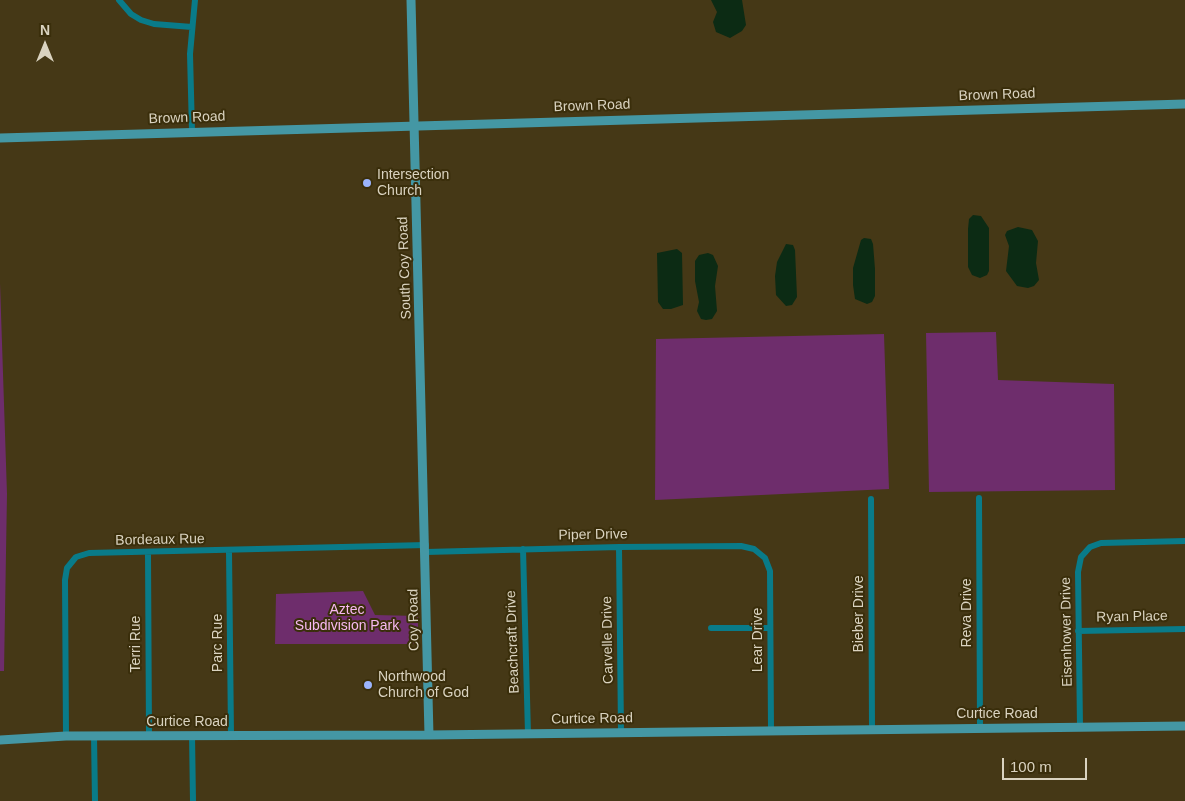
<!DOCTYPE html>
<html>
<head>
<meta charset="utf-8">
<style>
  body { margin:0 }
  #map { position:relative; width:1185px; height:801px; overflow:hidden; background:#453816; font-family:Arial,sans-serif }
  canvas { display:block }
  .north { position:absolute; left:20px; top:20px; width:50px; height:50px; -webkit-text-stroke:4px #3a2e0b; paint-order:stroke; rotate:0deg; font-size:14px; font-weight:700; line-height:20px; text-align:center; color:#dad3c0 }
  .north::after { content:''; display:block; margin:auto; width:18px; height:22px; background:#dad3c0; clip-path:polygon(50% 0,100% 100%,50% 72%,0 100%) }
  .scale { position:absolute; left:1002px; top:758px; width:85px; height:22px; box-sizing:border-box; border:2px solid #dad3c0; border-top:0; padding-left:6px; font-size:15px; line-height:18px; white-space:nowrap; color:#dad3c0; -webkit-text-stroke:4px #3a2e0b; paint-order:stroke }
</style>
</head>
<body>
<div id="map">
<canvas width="1185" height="801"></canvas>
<div class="north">N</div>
<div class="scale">100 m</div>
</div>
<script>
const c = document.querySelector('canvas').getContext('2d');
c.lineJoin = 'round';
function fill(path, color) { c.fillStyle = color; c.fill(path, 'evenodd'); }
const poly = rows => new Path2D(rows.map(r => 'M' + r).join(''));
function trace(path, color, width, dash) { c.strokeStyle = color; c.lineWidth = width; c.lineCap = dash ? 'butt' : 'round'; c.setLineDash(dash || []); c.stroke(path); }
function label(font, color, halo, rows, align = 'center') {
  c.font = font + ' Arial,sans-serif'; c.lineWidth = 4; c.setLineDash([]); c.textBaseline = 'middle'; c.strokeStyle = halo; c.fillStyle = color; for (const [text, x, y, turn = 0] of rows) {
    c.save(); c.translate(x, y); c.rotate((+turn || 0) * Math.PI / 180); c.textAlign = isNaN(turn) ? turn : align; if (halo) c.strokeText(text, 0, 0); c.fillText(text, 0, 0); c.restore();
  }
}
fill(poly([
  [0,283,7,494,4,671,0,671],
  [996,332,998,380,1114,384,1115,490,929,492,926,333],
  [884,334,889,489,655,500,656,339],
  [363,591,375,615,418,616,418,644,275,644,276,594]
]), '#6e2d6c');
fill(poly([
  [711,0,742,0,746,25,742,31,730,38,716,32,713,22,717,12],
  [973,215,981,216,989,228,989,271,987,275,980,278,972,275,968,267,968,229,969,219],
  [1018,227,1032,230,1038,241,1036,263,1039,280,1034,286,1028,288,1017,286,1006,271,1009,246,1005,235,1007,231],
  [864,238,871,239,873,244,875,269,875,296,872,302,867,304,855,299,853,285,853,268,861,240],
  [786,244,793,245,795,250,797,297,792,305,786,306,776,295,775,276,777,262],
  [677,249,682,253,683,305,671,309,663,309,658,302,657,253],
  [708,253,713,255,718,266,715,286,717,311,712,319,706,320,701,319,697,311,699,302,695,281,695,261,699,255]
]), '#0c2b14');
trace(poly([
  [119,0,131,14,141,20,154,24,192,27],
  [192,131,190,54,195,0],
  [979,498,980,728],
  [871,499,872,729],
  [619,547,621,732],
  [523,549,528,734],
  [229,551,231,735],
  [426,552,619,547,741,546,754,549,765,558,770,571,771,730],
  [148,553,149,736],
  [711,628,770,628],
  [1078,631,1185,629],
  [1080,727,1078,572,1081,557,1090,547,1101,543,1185,541],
  [192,735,193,801],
  [66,736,65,580,67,568,76,557,89,553,426,545],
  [94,736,95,801]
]), '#097b89', 6);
trace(poly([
  [411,0,429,735],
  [0,138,1185,104],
  [0,740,66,736,429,735,1185,726]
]), '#4497a4', 9);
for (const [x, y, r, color] of [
  [367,183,5,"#9bb4fd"],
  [368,685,5,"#9bb4fd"]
]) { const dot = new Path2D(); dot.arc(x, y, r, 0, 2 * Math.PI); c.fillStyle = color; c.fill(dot); trace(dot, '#3a2e0b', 2); }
label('14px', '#dad3c0', '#3a2e0b', [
  ["Brown Road",997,95,-2],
  ["Brown Road",592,106,-2],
  ["Brown Road",187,118,-2],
  ["South Coy Road",405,268,-92],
  ["Piper Drive",593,535,-1],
  ["Bordeaux Rue",160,540,-1],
  ["Reva Drive",967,613,-90],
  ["Bieber Drive",859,614,-90],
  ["Ryan Place",1132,617,-1],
  ["Coy Road",414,620,-91],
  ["Eisenhower Drive",1067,632,-91],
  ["Carvelle Drive",608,640,-91],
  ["Lear Drive",758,640,-90],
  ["Beachcraft Drive",513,642,-92],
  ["Parc Rue",218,643,-90],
  ["Terri Rue",136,644,-90],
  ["Curtice Road",997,714],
  ["Curtice Road",592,719,-1],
  ["Curtice Road",187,722]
]);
label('14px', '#dad3c0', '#3a2e0b', [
  ["Intersection",377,175],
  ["Church",377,191],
  ["Northwood",378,677],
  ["Church of God",378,693]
], 'left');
label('14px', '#f7b9f2', '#3a2e0b', [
  ["Aztec",347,610],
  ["Subdivision Park",347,626]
]);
</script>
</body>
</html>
